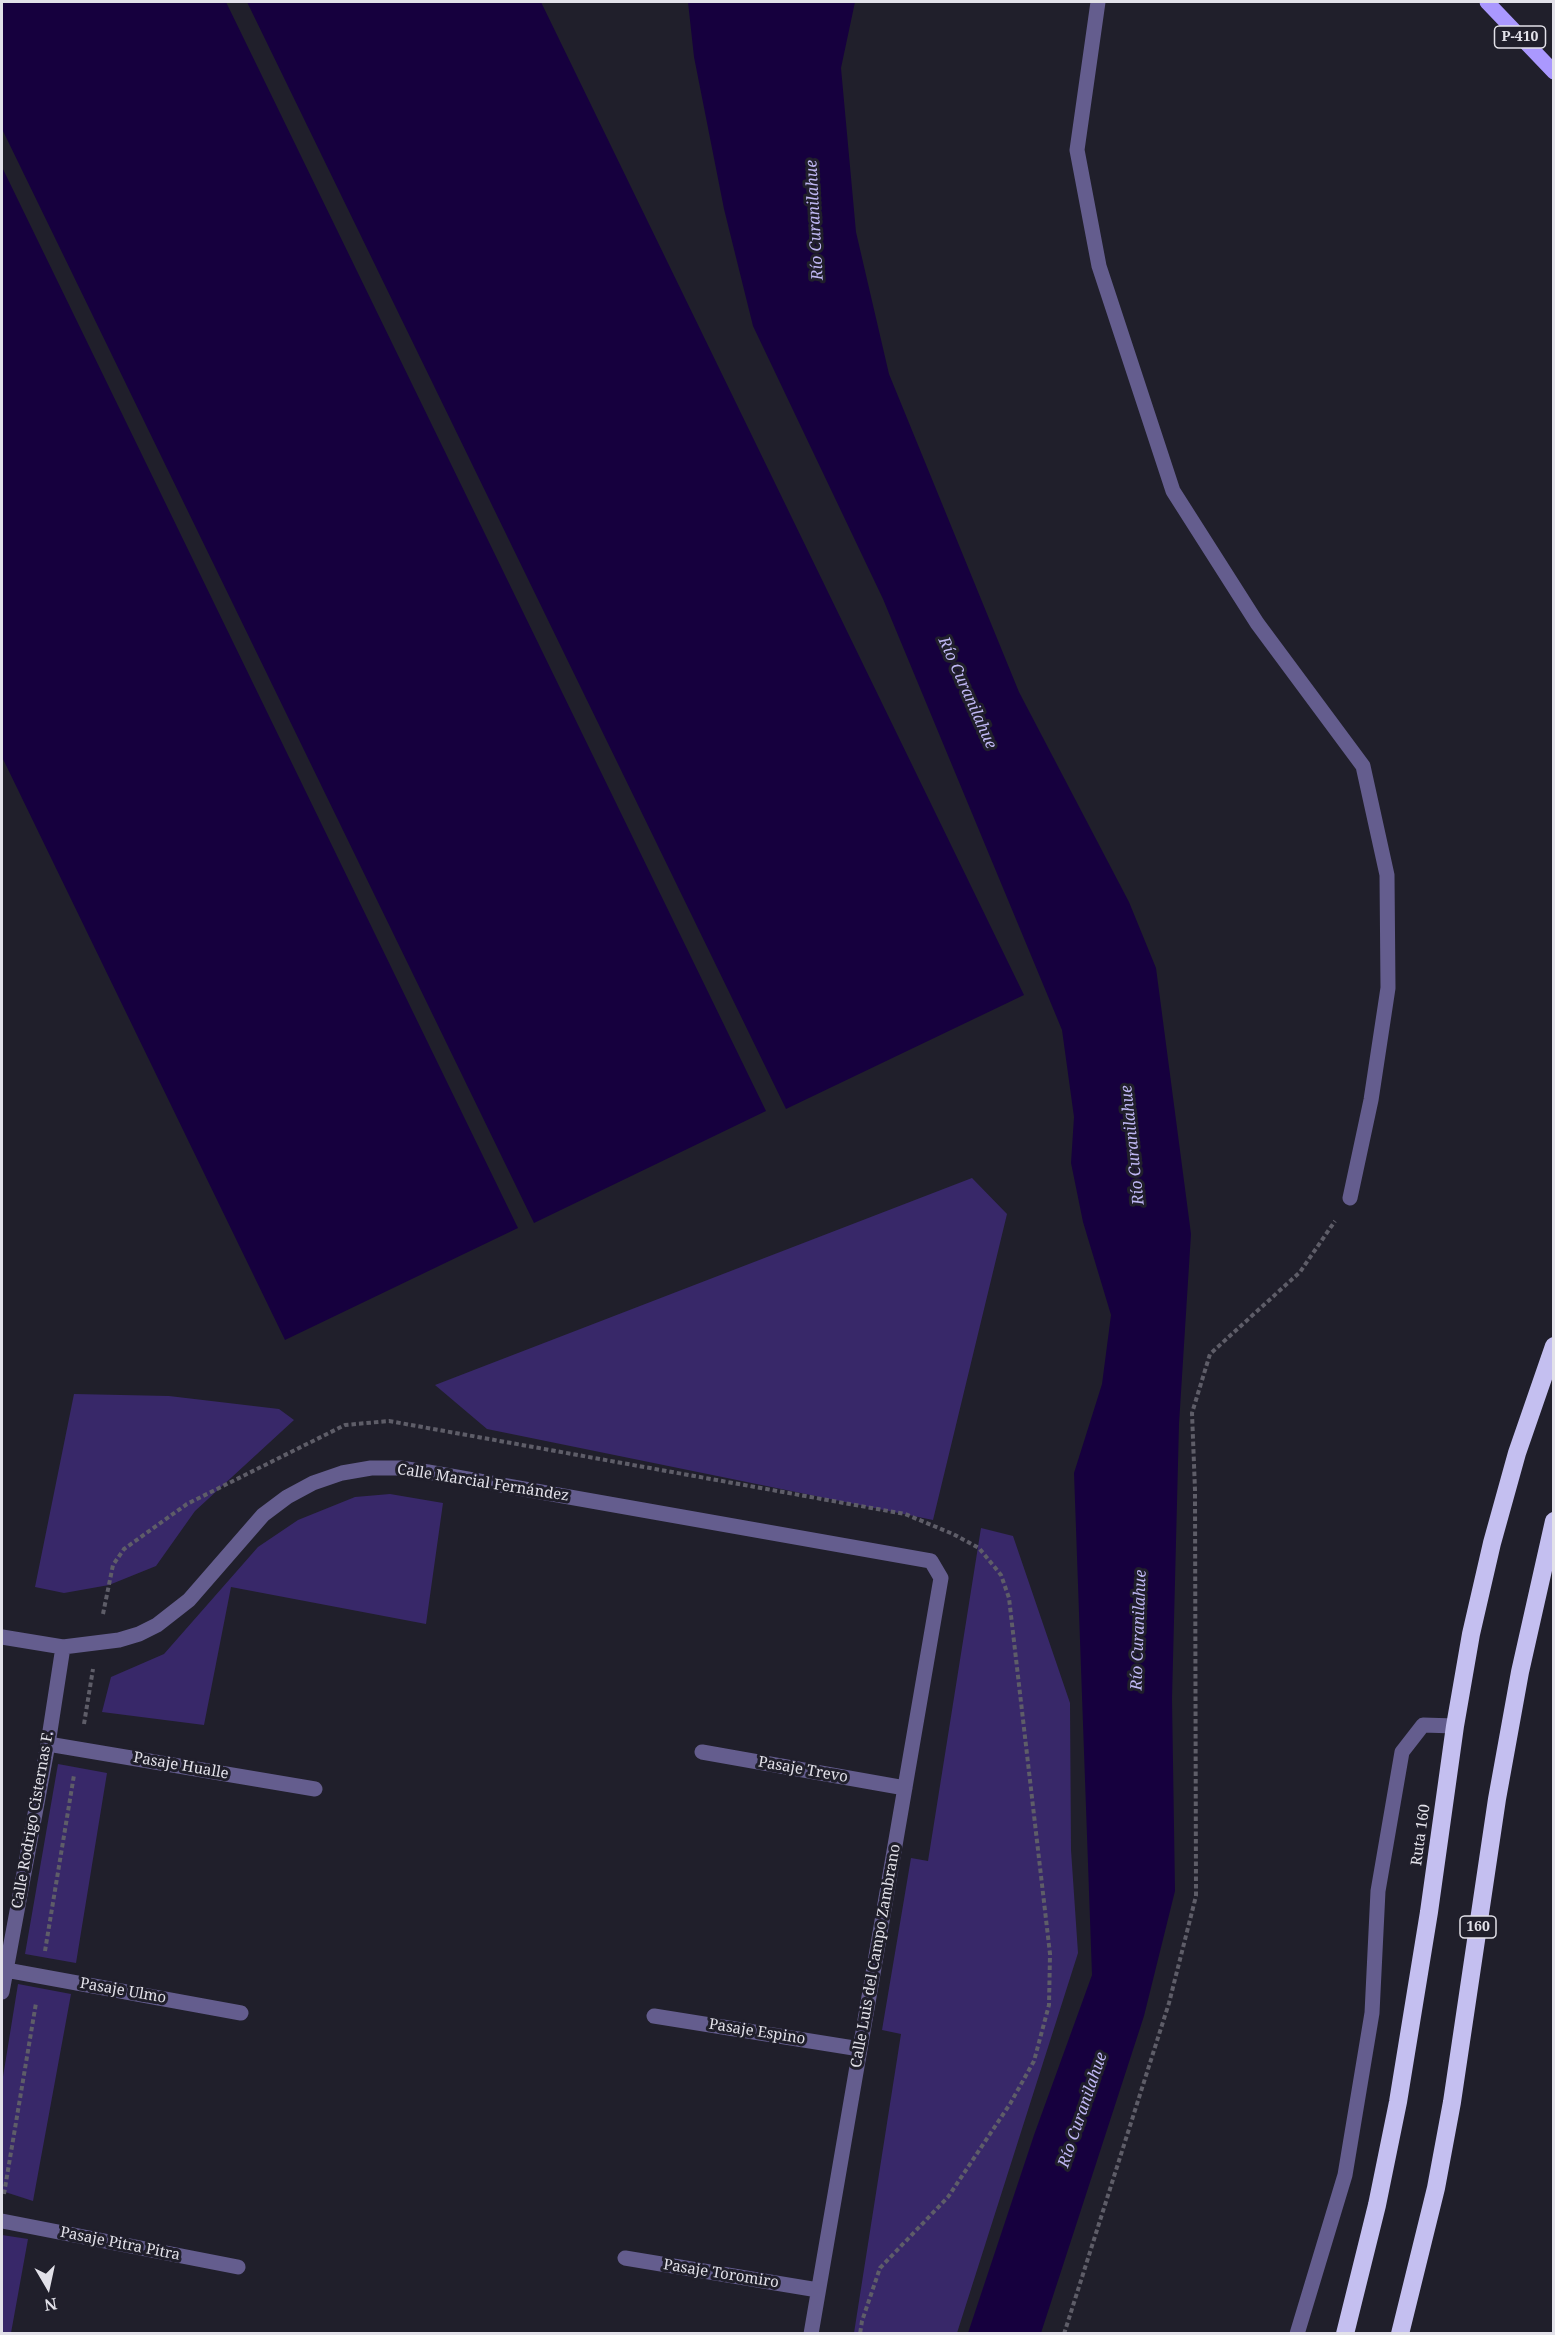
<!DOCTYPE html>
<html>
<head>
<meta charset="utf-8">
<style>
  body { margin:0 }
  #map { position:relative; width:1555px; height:2335px; overflow:hidden; background:#201f2b; font-family:"Noto Serif",serif }
  canvas { display:block }
  .frame { position:absolute; inset:0; border:3px solid #e2e1e9; pointer-events:none }
  .north { position:absolute; left:18px; top:2257px; width:60px; height:60px; -webkit-text-stroke:4px #201f2b; paint-order:stroke; rotate:171deg; font-size:16px; font-weight:700; line-height:24px; text-align:center; color:#e2e1e9 }
  .north::after { content:''; display:block; margin:auto; width:21px; height:27px; background:#e2e1e9; clip-path:polygon(50% 0,100% 100%,50% 72%,0 100%) }
</style>
</head>
<body>
<div id="map">
<canvas width="1555" height="2335"></canvas>
<div class="frame"></div>
<div class="north">N</div>
</div>
<script>
const c = document.querySelector('canvas').getContext('2d');
c.lineJoin = 'round';
function fill(path, color) { c.fillStyle = color; c.fill(path, 'evenodd'); }
const poly = rows => new Path2D(rows.map(r => 'M' + r).join(''));
function trace(path, color, width, dash) { c.strokeStyle = color; c.lineWidth = width; c.lineCap = dash ? 'butt' : 'round'; c.setLineDash(dash || []); c.stroke(path); }
function label(font, color, halo, rows, align = 'center') {
  c.font = font + ' "Noto Serif",serif'; c.lineWidth = 6; c.setLineDash([]); c.textBaseline = 'middle'; c.strokeStyle = halo; c.fillStyle = color; for (const [text, x, y, turn = 0] of rows) {
    c.save(); c.translate(x, y); c.rotate((+turn || 0) * Math.PI / 180); c.textAlign = isNaN(turn) ? turn : align; if (halo) c.strokeText(text, 0, 0); c.fillText(text, 0, 0); c.restore();
  }
}
fill(poly([
  [972,1178,1007,1214,933,1520,487,1429,435,1385],
  [74,1394,169,1396,279,1409,294,1420,195,1511,156,1566,109,1585,64,1593,35,1587],
  [390,1494,443,1503,426,1624,231,1587,204,1725,102,1712,111,1677,164,1654,258,1547,298,1520,355,1497],
  [981,1528,1013,1536,1070,1703,1071,1850,1078,1953,957,2333,854,2333,901,2034,882,2030,911,1858,928,1861],
  [58,1764,107,1773,76,1963,25,1954],
  [18,1984,71,1994,33,2201,2,2191,2,2083],
  [2,2235,28,2239,11,2333,2,2333]
]), '#382869');
fill(poly([
  [2,2,226,2,766,1111,534,1223,2,129],
  [247,2,541,2,1024,995,786,1109],
  [688,2,855,2,841,68,856,232,889,374,1019,692,1129,902,1156,968,1191,1234,1179,1424,1172,1699,1175,1891,1144,2016,1041,2333,968,2333,1034,2135,1092,1975,1074,1473,1102,1384,1111,1315,1083,1222,1071,1163,1074,1117,1062,1030,883,599,753,326,724,209,694,57],
  [2,167,518,1228,285,1340,2,757]
]), '#16003e');
trace(poly([
  [103,1614,113,1565,124,1549,187,1504,345,1425,389,1421,905,1514,953,1534,979,1548,1001,1575,1009,1598,1050,1954,1049,2005,1034,2061,1010,2104,948,2197,880,2268,862,2321,860,2334],
  [84,1724,93,1669],
  [45,1951,74,1775],
  [4,2194,36,2003],
  [1064,2334,1169,2003,1196,1896,1195,1490,1192,1413,1210,1354,1300,1272,1335,1221]
]), '#5e5d68', 4, [4.5, 3]);
trace(poly([
  [1098,2,1077,150,1099,266,1173,491,1257,623,1363,766,1387,875,1388,988,1371,1100,1350,1198],
  [2,1637,63,1647,119,1640,139,1634,157,1625,189,1600,263,1515,287,1497,313,1483,342,1473,371,1468,400,1468,428,1472,931,1561,941,1578,811,2334],
  [48,1744,315,1789],
  [702,1752,905,1788],
  [6,1970,241,2013],
  [2,1992,48,1744,63,1647],
  [654,2016,860,2049],
  [2,2221,238,2267],
  [625,2258,818,2290],
  [1297,2334,1345,2175,1372,2013,1378,1891,1402,1752,1423,1725,1455,1726]
]), '#645d8e', 15);
trace(poly([
  [1487,2,1554,72]
]), '#aa98fe', 15);
trace(poly([
  [1345,2334,1377,2205,1398,2102,1429,1912,1455,1726,1471,1634,1492,1543,1517,1453,1554,1346],
  [1400,2334,1436,2188,1452,2102,1497,1799,1520,1672,1554,1521]
]), '#c4bff0', 18);
for (const [x, y, w] of [
  [1520,37,51],
  [1478,1927,36]
]) { const box = new Path2D(); box.roundRect(x - w / 2, y - 11, w, 22, 4.5); c.fillStyle = '#201f2b'; c.fill(box); trace(box, '#e2e1e9', 1.5); }
label('bold 14px', '#e2e1e9', null, [
  ["P-410",1520,37],
  ["160",1478,1927]
]);
label('15px', '#e2e1e9', '#201f2b', [
  ["Calle Marcial Fernández",483,1483,9],
  ["Pasaje Hualle",181,1766,10],
  ["Pasaje Trevo",803,1770,10],
  ["Calle Rodrigo Cisternas F.",33,1820,-80],
  ["Ruta 160",1421,1835,-82],
  ["Calle Luis del Campo Zambrano",876,1956,-80],
  ["Pasaje Ulmo",123,1991,10],
  ["Pasaje Espino",757,2032,9],
  ["Pasaje Pitra Pitra",120,2244,11],
  ["Pasaje Toromiro",721,2274,9]
]);
label('italic 16px', '#bfb7f3', '#201f2b', [
  ["Río Curanilahue",815,220,-93],
  ["Río Curanilahue",967,693,66],
  ["Río Curanilahue",1133,1145,-96],
  ["Río Curanilahue",1139,1630,-88],
  ["Río Curanilahue",1083,2110,-71]
]);
</script>
</body>
</html>
